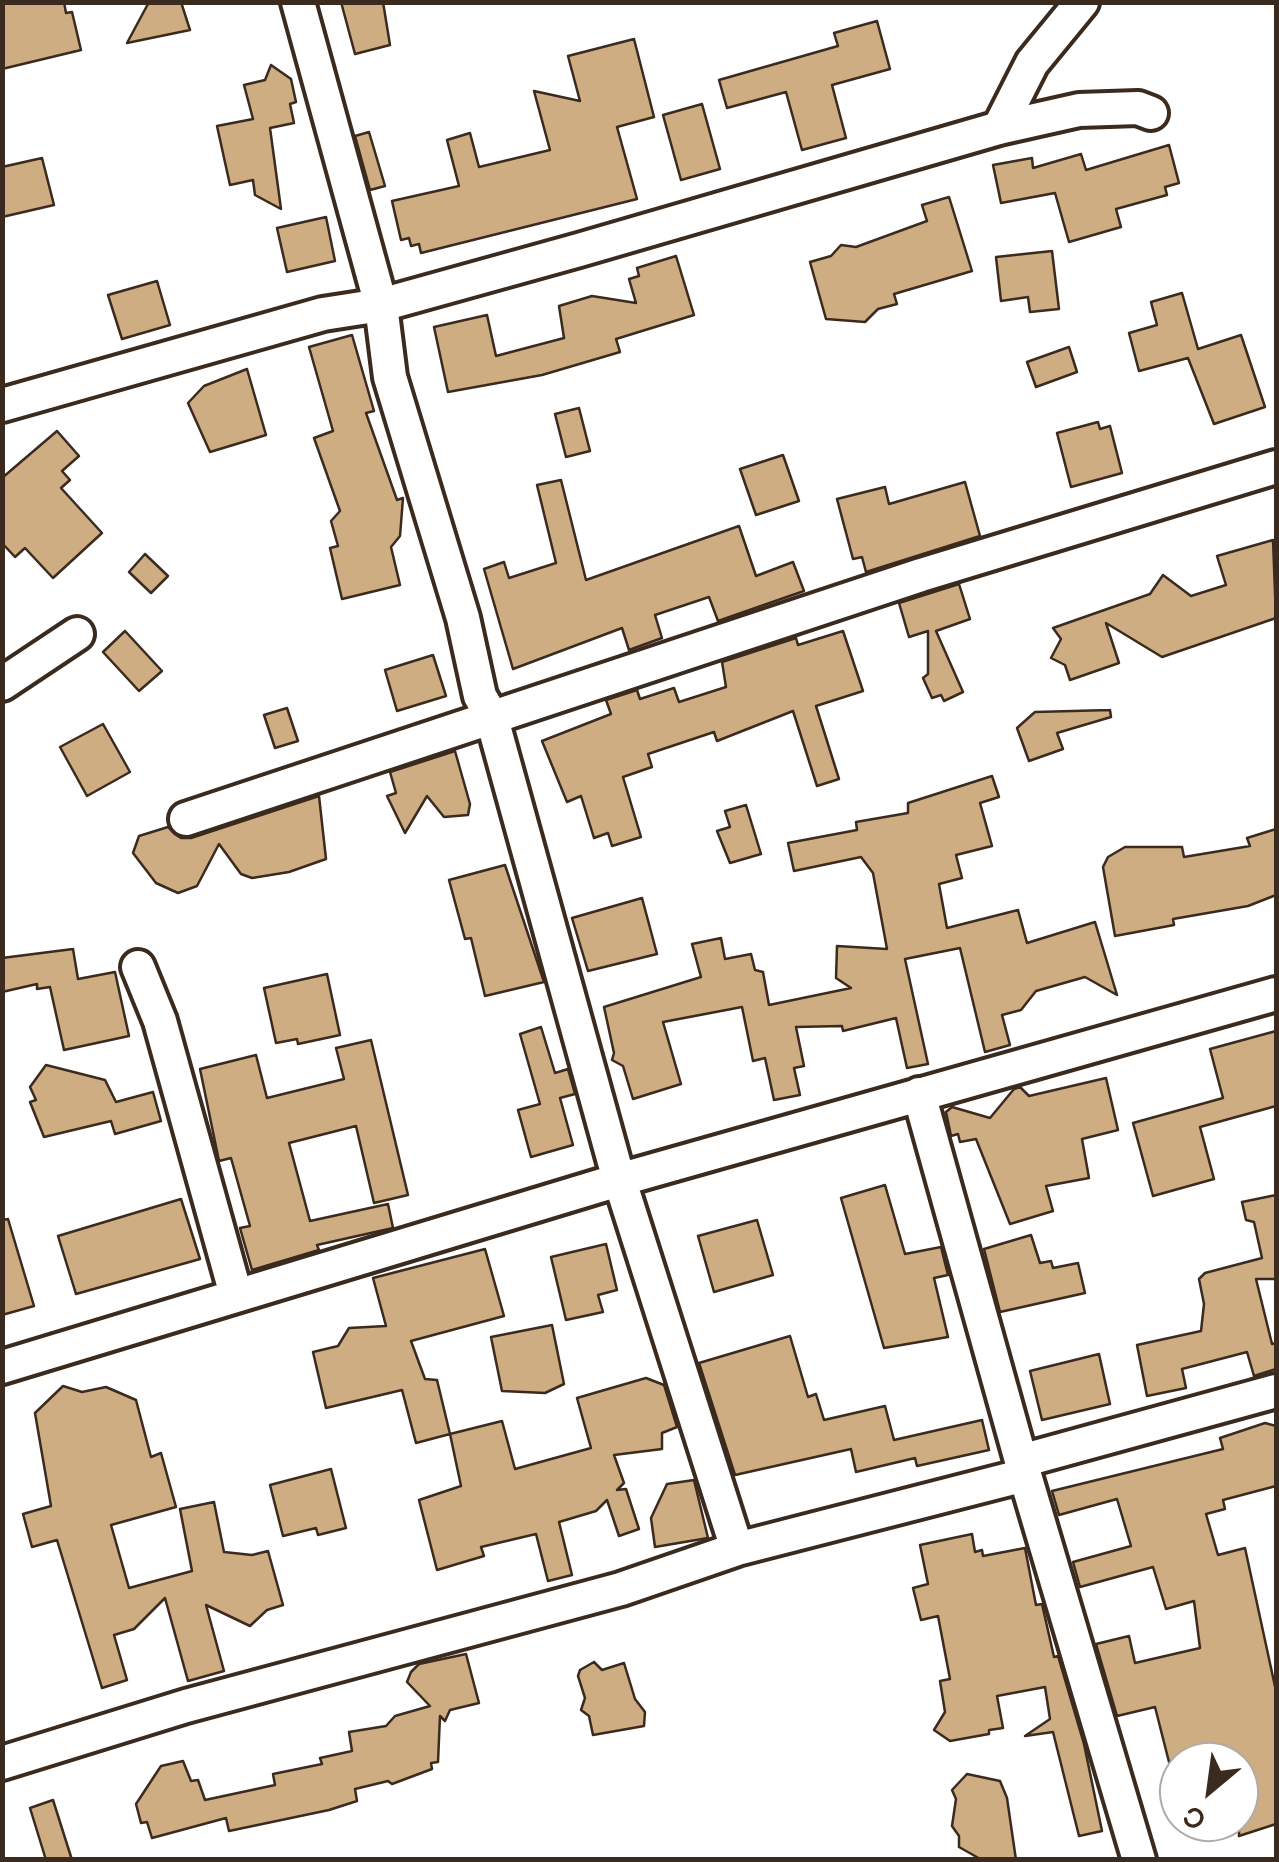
<!DOCTYPE html>
<html>
<head>
<meta charset="utf-8">
<style>
  body { margin:0 }
  #map { position:relative; width:1279px; height:1862px; overflow:hidden; background:#fff; font-family:"Balsamiq Sans",sans-serif }
  canvas { display:block }
  .frame { position:absolute; inset:0; border:5px solid #3b2a1e; pointer-events:none }
  .north { position:absolute; left:1159px; top:1742px; width:100px; height:100px; box-sizing:border-box; background:#fff; border:2px solid #b1aaa5; border-radius:50%; rotate:209deg; font-size:28px; font-weight:700; line-height:40px; text-align:center; color:#3b2a1e }
  .north::after { content:''; display:block; margin:auto; width:35px; height:45px; background:#3b2a1e; clip-path:polygon(50% 0,100% 100%,50% 72%,0 100%) }
</style>
</head>
<body>
<div id="map">
<canvas width="1279" height="1862"></canvas>
<div class="frame"></div>
<div class="north">С</div>
</div>
<script>
const c = document.querySelector('canvas').getContext('2d');
c.lineJoin = 'round';
function fill(path, color) { c.fillStyle = color; c.fill(path, 'evenodd'); }
const poly = rows => new Path2D(rows.map(r => 'M' + r).join(''));
function trace(path, color, width, dash) { c.strokeStyle = color; c.lineWidth = width; c.lineCap = dash ? 'butt' : 'round'; c.setLineDash(dash || []); c.stroke(path); }
const building = poly([
  [2,2,64,2,66,13,72,12,81,50,2,69,2,2],
  [149,2,181,2,190,30,127,43,149,2],
  [341,2,383,2,390,45,355,54,341,2],
  [877,21,890,69,832,85,846,138,802,150,786,92,727,108,719,80,838,46,834,33,877,21],
  [634,39,654,117,617,127,637,199,421,253,419,244,411,246,409,238,401,240,392,201,459,186,447,140,470,133,479,167,550,150,534,91,580,101,568,56,634,39],
  [271,65,291,79,296,102,290,104,294,123,270,128,281,209,255,195,253,180,230,185,217,126,253,119,244,85,265,80,271,65],
  [702,104,720,169,681,180,663,115,702,104],
  [369,132,385,186,370,190,355,136,369,132],
  [1169,145,1179,183,1165,187,1167,195,1116,209,1121,227,1069,242,1055,193,1001,203,993,165,1032,158,1033,168,1081,154,1086,170,1169,145],
  [42,158,54,205,2,217,2,167,42,158],
  [949,197,972,271,894,294,897,304,878,309,865,322,826,319,810,262,831,256,841,245,856,247,927,221,922,205,949,197],
  [326,217,335,261,287,272,277,228,326,217],
  [1052,251,1059,309,1030,312,1028,297,1001,301,996,257,1052,251],
  [676,256,694,315,616,339,620,352,542,375,448,392,434,327,487,315,496,356,564,338,559,306,592,296,636,303,629,279,639,276,637,268,676,256],
  [157,281,170,325,122,339,108,295,157,281],
  [1182,293,1198,349,1241,335,1265,407,1214,424,1188,358,1139,371,1129,333,1157,325,1151,302,1182,293],
  [352,335,374,411,366,413,397,500,403,498,400,536,391,547,400,585,342,599,330,548,338,546,331,521,340,511,314,438,333,431,309,347,352,335],
  [1069,347,1077,372,1036,387,1027,362,1069,347],
  [247,369,266,435,210,452,188,403,204,386,247,369],
  [579,408,590,451,566,457,555,414,579,408],
  [1098,422,1100,429,1110,426,1122,473,1071,487,1057,433,1098,422],
  [57,431,79,456,62,471,70,480,61,488,102,533,53,578,25,548,15,557,2,543,2,478,57,431],
  [783,455,799,501,756,515,740,469,783,455],
  [561,480,586,580,739,526,756,576,793,562,804,591,718,621,709,597,655,615,662,638,629,650,622,628,513,669,484,569,504,562,509,578,556,563,537,485,561,480],
  [965,482,980,536,866,572,862,557,853,559,837,499,885,487,889,504,965,482],
  [1273,540,1276,618,1162,657,1106,623,1119,663,1070,680,1065,665,1051,658,1061,639,1053,628,1150,594,1163,575,1191,596,1226,585,1217,556,1273,540],
  [145,554,168,576,151,593,129,572,145,554],
  [959,584,970,619,936,631,963,692,944,701,941,695,932,698,923,678,928,674,928,631,909,637,899,603,959,584],
  [125,631,162,671,139,691,103,652,125,631],
  [843,631,863,691,816,706,839,779,817,786,793,711,717,741,714,732,648,754,652,767,623,777,641,837,612,846,608,833,594,838,581,796,567,802,542,741,611,714,606,700,637,690,640,699,674,688,679,702,726,687,722,662,796,638,798,645,843,631],
  [433,655,446,696,397,711,385,670,433,655],
  [287,708,298,741,275,748,264,715,287,708],
  [1110,710,1111,717,1057,733,1063,749,1029,761,1017,728,1035,712,1110,710],
  [103,724,130,772,87,796,60,747,103,724],
  [455,751,470,804,468,815,444,817,427,796,405,833,387,796,396,793,390,772,455,751],
  [992,776,999,797,980,803,992,846,956,855,962,878,939,884,947,928,1018,910,1027,943,1095,922,1117,995,1085,977,1036,991,1021,1010,1002,1015,1010,1045,985,1052,960,948,905,959,928,1064,907,1068,896,1018,843,1031,842,1026,796,1027,804,1066,794,1068,800,1095,774,1100,765,1058,753,1061,742,1007,663,1022,681,1084,633,1099,623,1066,612,1060,614,1053,604,1007,701,977,692,944,721,938,725,959,751,954,755,970,763,972,769,1005,851,988,836,978,837,946,887,949,873,873,861,857,794,871,788,843,857,830,856,822,908,813,908,803,992,776],
  [319,796,326,859,289,872,252,878,241,874,219,844,197,886,178,893,156,883,133,853,139,836,168,827,181,838,191,838,319,796],
  [746,805,761,854,730,863,717,831,730,827,725,811,746,805],
  [1276,829,1276,895,1248,906,1173,919,1174,925,1115,936,1103,867,1108,857,1125,847,1182,847,1184,857,1250,846,1247,838,1276,829],
  [505,865,544,982,485,996,471,938,465,939,449,880,505,865],
  [642,898,657,954,588,971,572,918,642,898],
  [73,949,78,979,115,972,129,1036,64,1050,50,987,37,989,37,984,2,992,2,958,73,949],
  [327,974,340,1035,298,1044,297,1039,276,1043,264,988,327,974],
  [541,1027,555,1073,568,1069,575,1094,560,1098,573,1145,531,1157,518,1110,540,1104,520,1034,541,1027],
  [1276,1031,1276,1106,1200,1127,1214,1179,1153,1196,1133,1123,1223,1098,1210,1049,1276,1031],
  [371,1040,408,1195,374,1203,356,1126,289,1143,310,1221,388,1204,393,1228,317,1245,319,1250,252,1270,240,1228,250,1226,231,1158,219,1161,200,1069,256,1055,267,1098,344,1079,336,1048,371,1040],
  [46,1065,105,1080,116,1102,153,1092,161,1121,115,1134,111,1121,44,1137,30,1102,36,1100,30,1087,46,1065],
  [1106,1078,1118,1130,1082,1139,1089,1178,1046,1186,1053,1211,1010,1224,976,1139,960,1142,958,1134,951,1136,946,1112,952,1107,990,1118,1014,1089,1020,1087,1029,1096,1106,1078],
  [885,1185,905,1254,941,1247,948,1275,934,1278,948,1337,884,1348,841,1198,885,1185],
  [1276,1195,1276,1279,1256,1279,1272,1344,1276,1343,1276,1369,1254,1376,1247,1352,1182,1369,1186,1388,1147,1396,1137,1345,1201,1331,1204,1304,1199,1279,1205,1273,1262,1258,1254,1222,1246,1220,1242,1202,1276,1195],
  [181,1199,200,1259,76,1294,58,1236,181,1199],
  [8,1219,34,1306,2,1315,2,1220,8,1219],
  [757,1220,773,1275,714,1292,698,1236,757,1220],
  [1031,1235,1040,1263,1051,1261,1053,1268,1078,1263,1085,1293,1000,1312,984,1249,1031,1235],
  [606,1244,617,1290,598,1295,603,1312,566,1320,551,1257,606,1244],
  [485,1249,504,1316,411,1341,425,1379,437,1380,450,1434,502,1421,515,1469,591,1448,577,1398,646,1378,664,1385,677,1427,662,1433,662,1449,614,1455,624,1483,617,1490,626,1489,639,1529,619,1536,607,1500,596,1511,559,1522,572,1575,548,1581,536,1534,481,1547,484,1556,437,1570,419,1500,461,1486,450,1434,416,1443,402,1390,326,1408,313,1352,338,1346,349,1328,386,1326,373,1278,485,1249],
  [552,1325,564,1384,545,1393,502,1391,491,1337,552,1325],
  [790,1336,808,1397,816,1394,824,1420,885,1406,894,1440,982,1420,989,1450,917,1466,915,1458,856,1472,851,1449,735,1475,699,1363,790,1336],
  [1099,1354,1110,1404,1042,1420,1030,1371,1099,1354],
  [63,1386,82,1392,106,1387,136,1400,151,1457,161,1453,176,1507,111,1525,129,1588,192,1571,180,1509,214,1502,224,1552,252,1555,268,1551,283,1605,267,1610,250,1626,206,1605,224,1671,188,1681,165,1598,134,1629,114,1635,127,1680,102,1688,57,1540,32,1547,23,1514,51,1506,35,1413,63,1386],
  [1265,1423,1276,1426,1276,1486,1223,1500,1225,1509,1206,1514,1218,1555,1245,1548,1276,1691,1276,1824,1239,1836,1239,1762,1169,1762,1155,1707,1117,1716,1096,1644,1129,1636,1135,1663,1200,1648,1194,1601,1166,1609,1153,1567,1080,1587,1073,1562,1131,1546,1117,1499,1059,1515,1052,1491,1223,1449,1220,1438,1265,1423],
  [331,1469,346,1528,318,1535,316,1528,283,1536,270,1485,331,1469],
  [694,1480,708,1538,655,1547,651,1518,667,1484,694,1480],
  [972,1534,975,1552,982,1550,983,1556,1025,1548,1036,1605,1042,1604,1054,1657,1058,1656,1084,1744,1102,1831,1079,1836,1053,1732,1025,1736,1050,1719,1045,1687,997,1696,1003,1728,989,1730,989,1734,950,1741,934,1730,945,1712,940,1681,950,1679,938,1616,921,1620,913,1588,928,1584,920,1545,972,1534],
  [466,1654,479,1703,450,1710,445,1721,440,1716,438,1762,431,1763,432,1769,392,1784,388,1781,355,1789,357,1801,329,1810,229,1831,226,1818,152,1838,147,1822,141,1823,136,1804,161,1766,183,1761,191,1781,198,1780,205,1800,275,1785,273,1774,322,1764,320,1758,352,1751,349,1732,386,1726,395,1716,430,1706,407,1682,411,1672,419,1664,466,1654],
  [594,1662,602,1670,624,1663,635,1699,645,1712,644,1726,593,1735,589,1716,581,1710,585,1698,578,1676,580,1670,594,1662],
  [967,1774,1000,1781,1007,1798,1016,1860,982,1860,959,1847,959,1836,952,1826,956,1799,952,1790,967,1774],
  [53,1800,72,1860,46,1860,30,1808,53,1800]
]);
fill(building, '#cfad82');
trace(building, '#3b2a1e', 2.5);
const minor = poly([
  [298,2,381,305,390,377,463,618,480,696,491,715,614,1162,737,1549],
  [999,128,1032,63,1082,2],
  [2,405,323,314,381,305,579,250,999,128,1079,110,1138,108,1151,113],
  [2,684,77,634],
  [186,819,921,575,1276,467],
  [138,967,160,1021,236,1295],
  [919,1094,1025,1475,1139,1860],
  [2,1367,622,1179,1276,994],
  [1021,1461,1276,1391],
  [2,1763,186,1706,621,1589,737,1549,1025,1475]
]);
trace(minor, '#3b2a1e', 40);
trace(minor, '#fff', 32);
</script>
</body>
</html>
